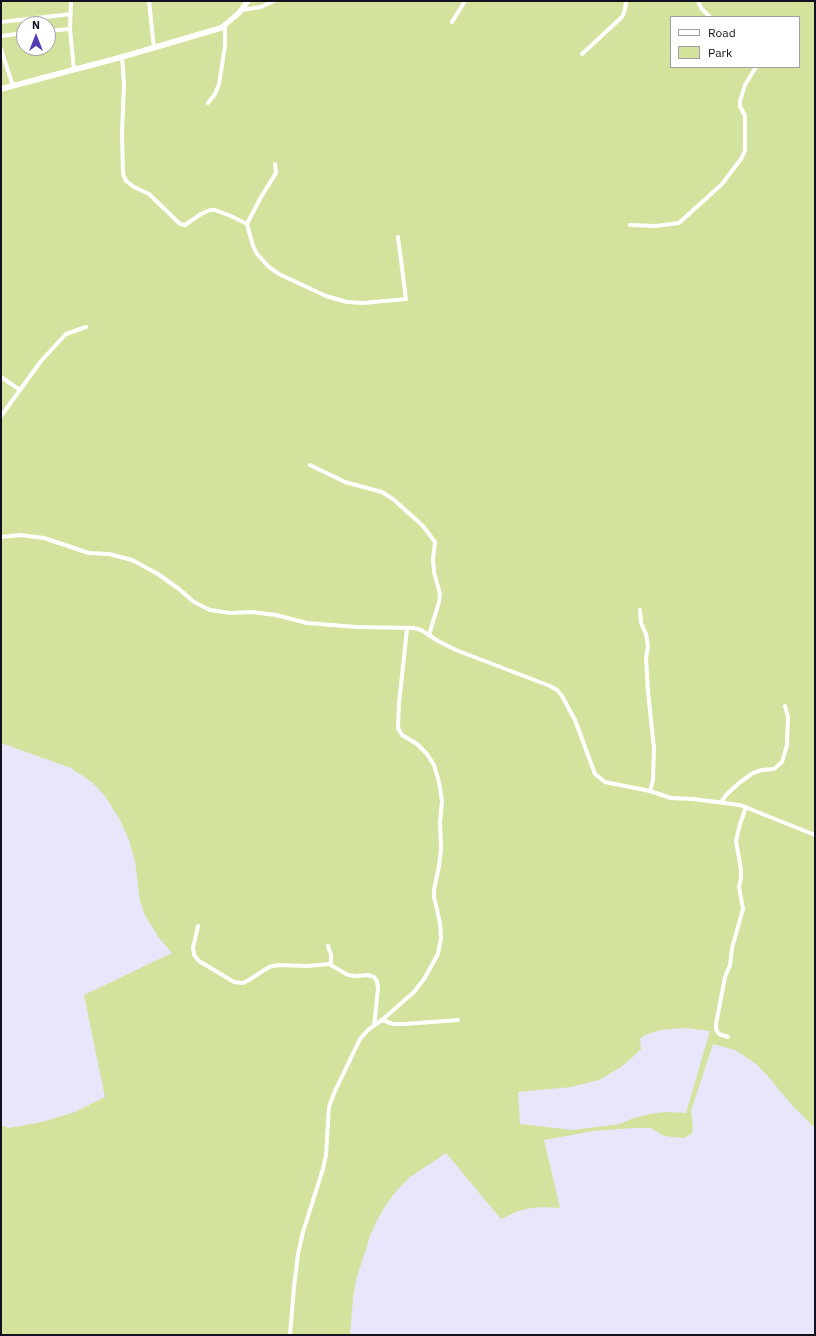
<!DOCTYPE html>
<html>
<head>
<meta charset="utf-8">
<style>
  body { margin:0 }
  #map { position:relative; width:816px; height:1336px; overflow:hidden; background:#e9e6fb; font-family:"IBM Plex Sans",sans-serif }
  canvas { display:block }
  .frame { position:absolute; inset:0; border:2px solid #13111d; pointer-events:none }
  .legend { position:absolute; left:670px; top:16px; width:130px; height:52px; box-sizing:border-box; background:#fff; border:1px solid #a1a0a5; margin:0; padding:5px 7px; list-style:none; font-size:12px; color:#13111d }
  .legend li { display:flex; align-items:center; gap:8px; height:20px }
  .legend b { width:20px; border:1px solid #a1a0a5 }
  .north { position:absolute; left:16px; top:16px; width:40px; height:40px; box-sizing:border-box; background:#fff; border:1px solid #a1a0a5; border-radius:50%; rotate:0deg; font-size:11px; font-weight:700; line-height:16px; text-align:center; color:#13111d }
  .north::after { content:''; display:block; margin:auto; width:14px; height:18px; background:#573cb4; clip-path:polygon(50% 0,100% 100%,50% 72%,0 100%) }
</style>
</head>
<body>
<div id="map">
<canvas width="816" height="1336"></canvas>
<div class="frame"></div>
<ul class="legend">
<li><b style="height:5px;background:#fff"></b>Road</li>
<li><b style="height:11px;background:#d3e29c"></b>Park</li>
</ul>
<div class="north">N</div>
</div>
<script>
const c = document.querySelector('canvas').getContext('2d');
c.lineJoin = 'round';
function fill(path, color) { c.fillStyle = color; c.fill(path, 'evenodd'); }
const poly = rows => new Path2D(rows.map(r => 'M' + r).join(''));
function trace(path, color, width, dash) { c.strokeStyle = color; c.lineWidth = width; c.lineCap = dash ? 'butt' : 'round'; c.setLineDash(dash || []); c.stroke(path); }
fill(poly([
  [1,1,815,1,815,1128,790,1103,766,1074,755,1063,735,1050,713,1044,691,1111,693,1128,692,1133,688,1136,683,1138,664,1136,651,1128,632,1128,594,1131,544,1140,560,1208,544,1207,531,1208,518,1211,501,1219,446,1153,410,1177,399,1188,387,1203,376,1222,370,1236,356,1280,353,1299,350,1335,1,1335,1,1125,8,1128,42,1122,75,1112,105,1097,84,995,172,953,159,938,145,915,140,901,135,861,129,840,120,820,105,796,93,783,71,768,1,743],
  [671,17,799,17,799,67,671,67],
  [24,24,48,24,48,48,24,48],
  [685,1028,710,1031,686,1113,667,1112,650,1114,634,1118,620,1124,573,1130,520,1124,518,1092,571,1087,599,1080,621,1067,635,1055,641,1049,640,1039,645,1035,661,1030]
]), '#d3e29c');
trace(poly([
  [71,1,70,29,74,70],
  [149,1,154,48],
  [698,1,701,8,710,17],
  [242,10,261,7,274,1],
  [1,22,71,14],
  [452,22,465,1],
  [48,31,70,29],
  [1,36,24,33],
  [1,49,13,86],
  [582,54,622,17,625,10,626,1],
  [122,57,124,83,122,133,123,174,126,181,134,187,149,194,180,224,185,225,188,223,201,214,210,210,215,210,231,216,247,224],
  [208,103,215,94,219,84,225,46,225,25],
  [275,164,276,173,261,197,247,224,253,246,257,254,269,267,279,274,326,296,347,302,363,303,406,299,398,237],
  [630,225,656,226,679,223,722,184,741,159,745,151,745,116,740,106,740,101,745,85,756,67],
  [1,377,20,390],
  [1,416,41,361,66,334,86,327],
  [310,465,345,482,382,492,393,499,423,526,435,542,433,559,434,572,440,594,439,602,429,635],
  [1,537,20,535,44,538,89,553,109,554,132,560,158,574,179,589,194,602,210,610,230,613,252,612,276,615,307,623,357,627,414,628,421,630,438,641,456,650,550,686,557,690,562,696,575,720,595,774,605,782,650,791,671,798,693,799,740,805,815,835],
  [640,610,641,623,646,634,648,646,646,658,648,692,654,748,653,780,650,791],
  [721,802,727,794,739,783,753,773,762,770,774,769,782,762,787,745,788,717,785,706],
  [198,926,193,948,194,955,199,961,234,982,243,983,249,980,269,967,278,965,308,966,329,964,348,975,356,976,368,975,374,977,377,981,378,989,374,1026],
  [328,946,331,955,331,965],
  [382,1020,393,1024,404,1024,458,1020],
  [728,1037,719,1034,716,1029,716,1024,725,977,730,965,732,948,743,909,739,887,741,878,741,870,736,841,740,824,746,807],
  [290,1335,294,1287,298,1254,303,1232,323,1169,326,1155,329,1107,335,1091,360,1039,369,1029,382,1020,414,992,424,979,438,954,441,938,440,923,434,897,434,890,439,866,441,849,440,822,442,801,439,782,434,765,427,754,417,744,402,735,398,728,399,703,407,629]
]), '#fff', 4);
trace(poly([
  [1,89,122,57,221,28,239,13,248,1]
]), '#fff', 5.5);
</script>
</body>
</html>
